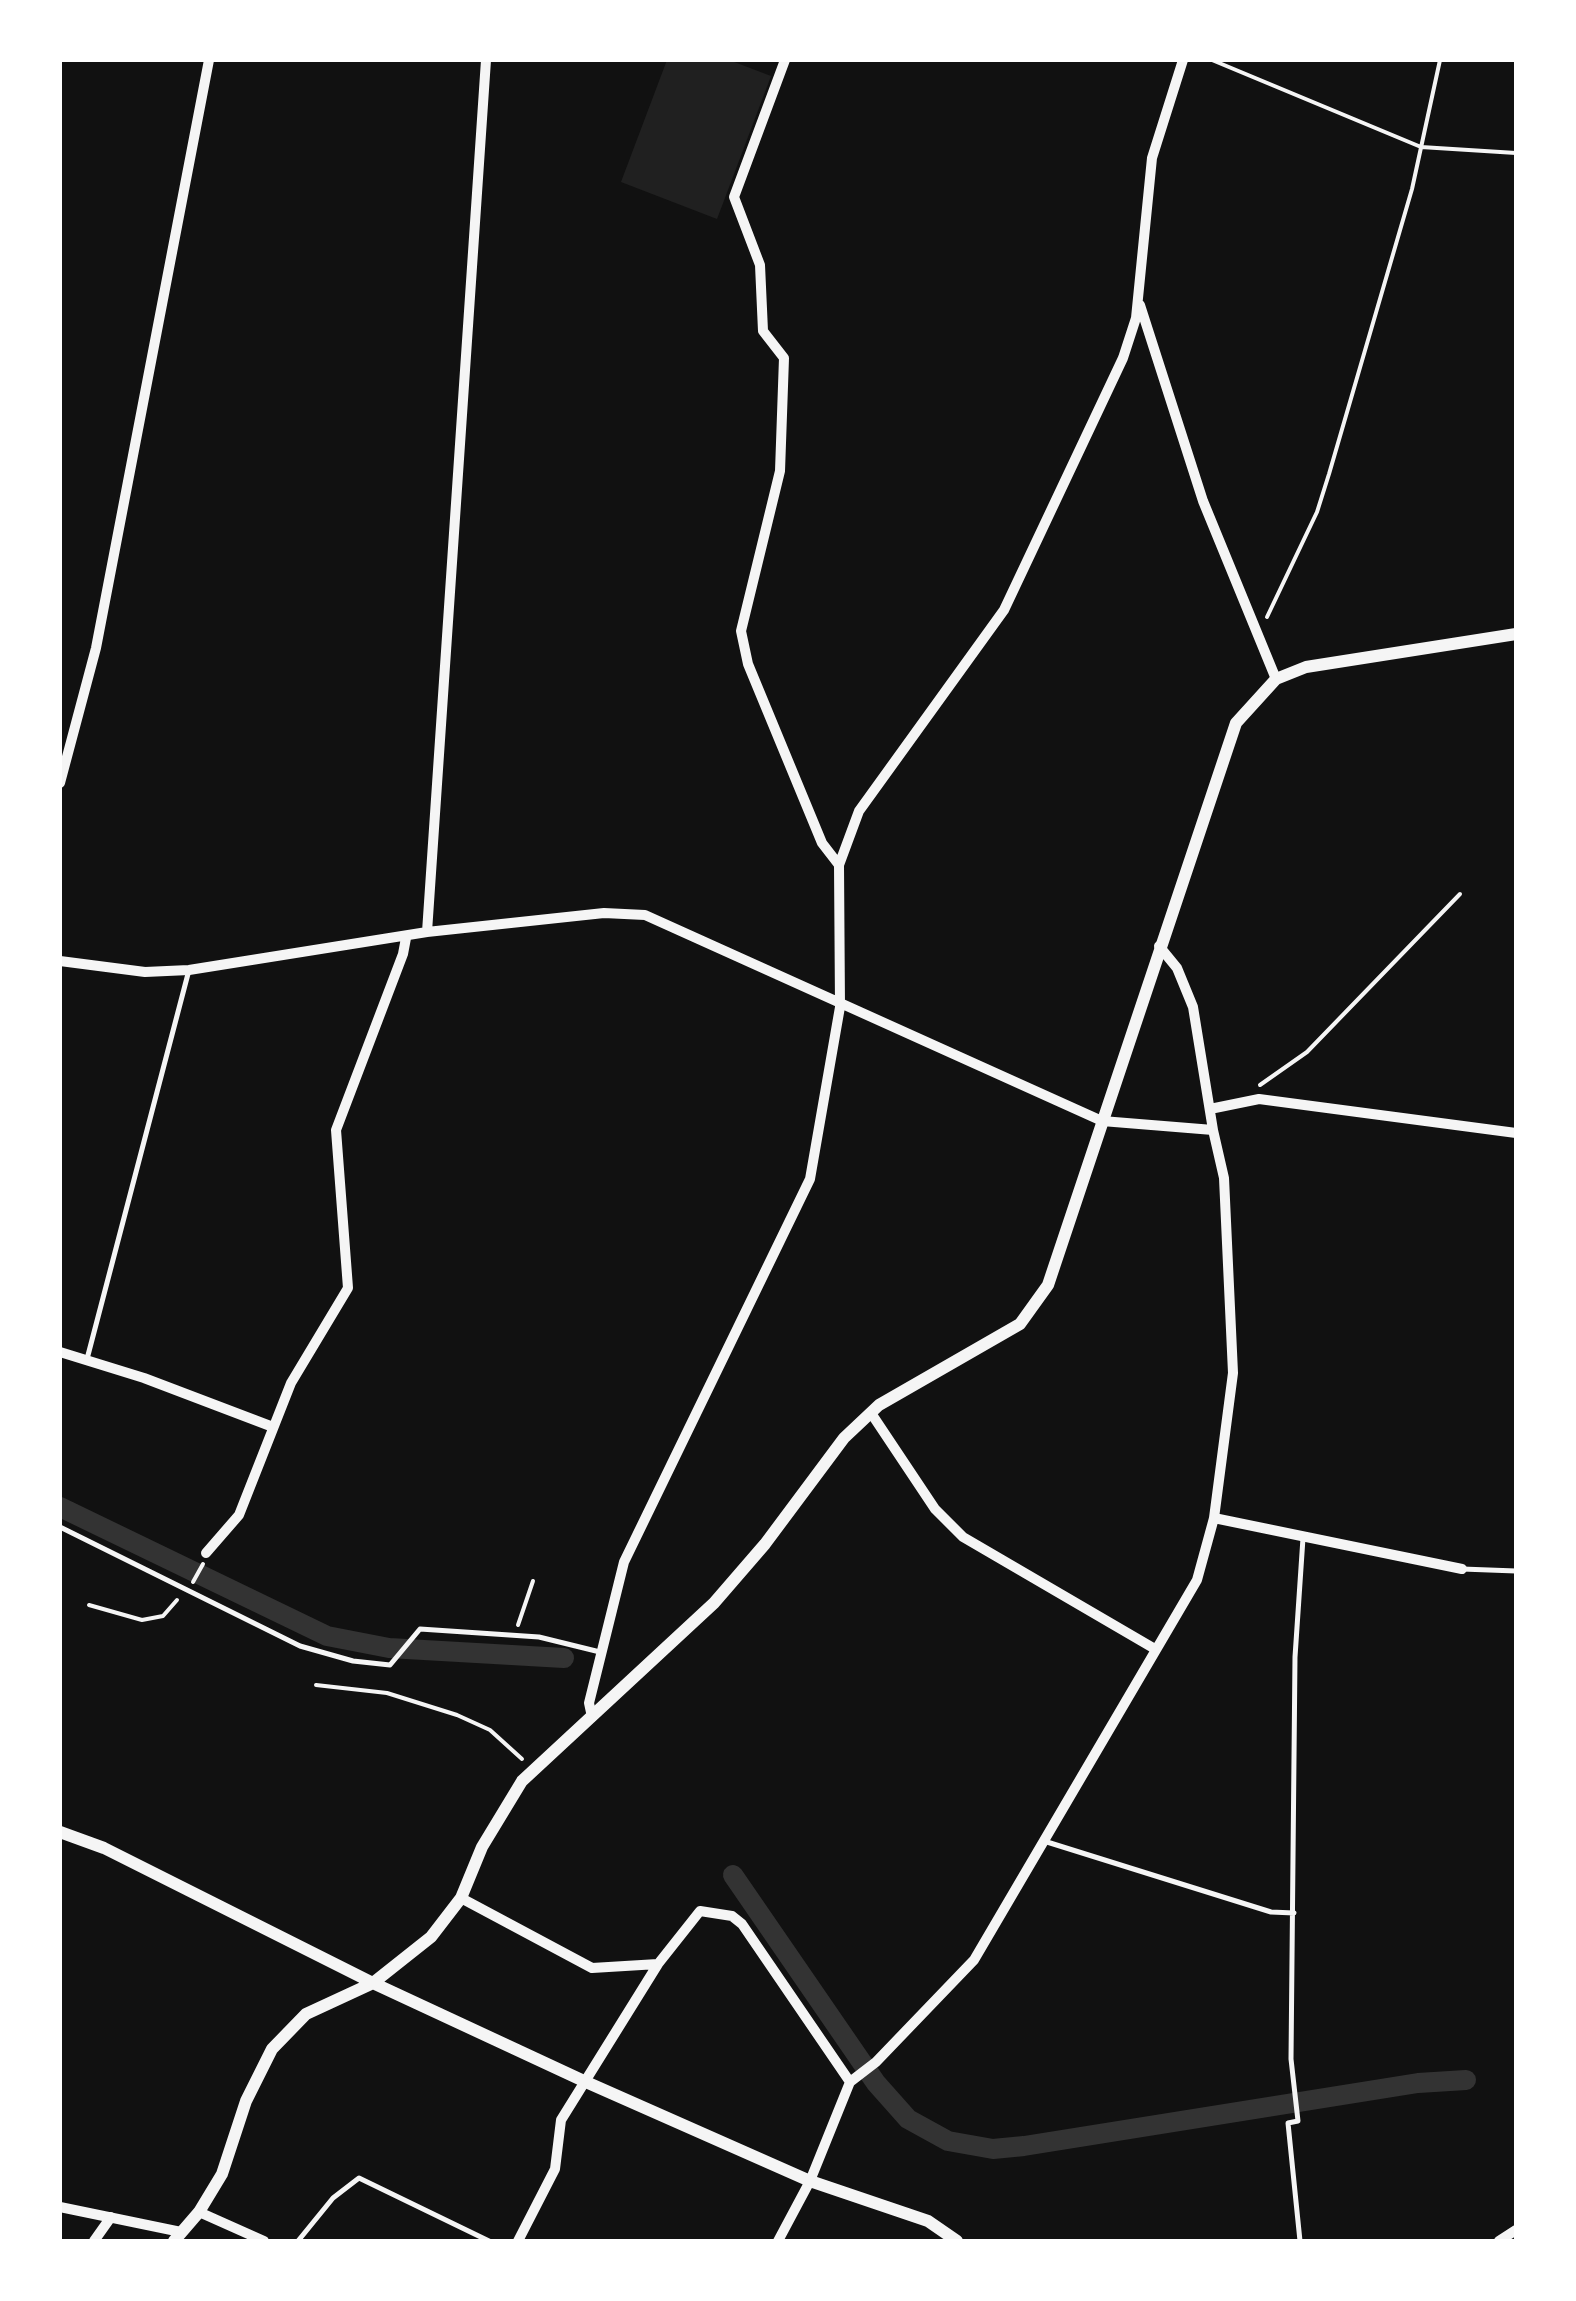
<!DOCTYPE html>
<html>
<head>
<meta charset="utf-8">
<style>
  body { margin:0 }
  #map { position:relative; width:1576px; height:2301px; overflow:hidden; background:#111; font-family:"Varela Round",sans-serif }
  canvas { display:block }
  .frame { position:absolute; inset:0; border:62px solid #fff; pointer-events:none }
</style>
</head>
<body>
<div id="map">
<canvas width="1576" height="2301"></canvas>
<div class="frame"></div>
</div>
<script>
const c = document.querySelector('canvas').getContext('2d');
c.lineJoin = 'round';
function fill(path, color) { c.fillStyle = color; c.fill(path, 'evenodd'); }
const poly = rows => new Path2D(rows.map(r => 'M' + r).join(''));
function trace(path, color, width, dash) { c.strokeStyle = color; c.lineWidth = width; c.lineCap = dash ? 'butt' : 'round'; c.setLineDash(dash || []); c.stroke(path); }
fill(poly([
  [667,60,729,60,771,76,717,219,621,182]
]), '#202020');
trace(poly([
  [60,1507,327,1636,389,1648,564,1658],
  [733,1875,876,2083,908,2119,948,2141,993,2149,1024,2146,1418,2083,1466,2080]
]), '#333', 20);
trace(poly([
  [1212,60,1421,147,1516,153],
  [1267,617,1317,512,1329,474,1412,189,1440,60],
  [1260,1085,1307,1052,1460,894],
  [193,1582,203,1564],
  [89,1605,142,1620,163,1616,177,1600],
  [518,1625,533,1581],
  [316,1685,387,1693,457,1715,490,1730,522,1759]
]), '#f5f5f5', 4);
trace(poly([
  [87,1359,189,970],
  [60,1527,300,1646,353,1661,390,1665,420,1629,539,1637,600,1652],
  [1462,1569,1516,1571],
  [1047,1842,1271,1912,1294,1913],
  [298,2241,333,2198,359,2178,489,2241],
  [1300,2241,1288,2123,1298,2121,1291,2059,1295,1657,1303,1538]
]), '#f5f5f5', 5);
trace(poly([
  [785,60,734,197,760,265,763,331,784,358,780,471,741,631,748,664,822,843,839,865],
  [1140,305,1203,501,1276,679],
  [60,783,96,648,209,60],
  [427,932,486,60],
  [1159,946,1177,968,1193,1007,1213,1130],
  [60,961,145,972,189,970,427,932,604,913,645,915,1102,1121,1213,1130,1224,1178,1233,1373,1214,1518,1197,1580,974,1960,876,2062,850,2082,810,2181,778,2241],
  [1210,1109,1259,1099,1516,1133],
  [60,1352,144,1378,273,1427],
  [871,1413,935,1509,963,1537,1155,1649],
  [1214,1518,1462,1569],
  [206,1553,239,1515,291,1383,348,1288,336,1130,403,954,406,938],
  [592,1717,589,1703,624,1562,810,1179,840,1007,839,865,859,811,1004,610,1123,358,1136,318,1152,158,1183,60],
  [461,1898,592,1968,658,1964],
  [60,2207,181,2232],
  [199,2212,264,2241],
  [94,2241,111,2217],
  [518,2241,555,2169,561,2120,658,1964,700,1911,732,1916,742,1924,850,2082],
  [1499,2241,1516,2230]
]), '#f5f5f5', 10);
trace(poly([
  [60,1832,104,1848,373,1983,586,2082,810,2181,928,2221,957,2241],
  [174,2241,199,2212,222,2174,246,2101,272,2049,306,2014,373,1983,431,1937,461,1898,482,1847,522,1781,714,1603,765,1544,844,1438,879,1405,1020,1324,1048,1285,1236,723,1276,679,1306,667,1516,634]
]), '#f5f5f5', 12);
</script>
</body>
</html>
